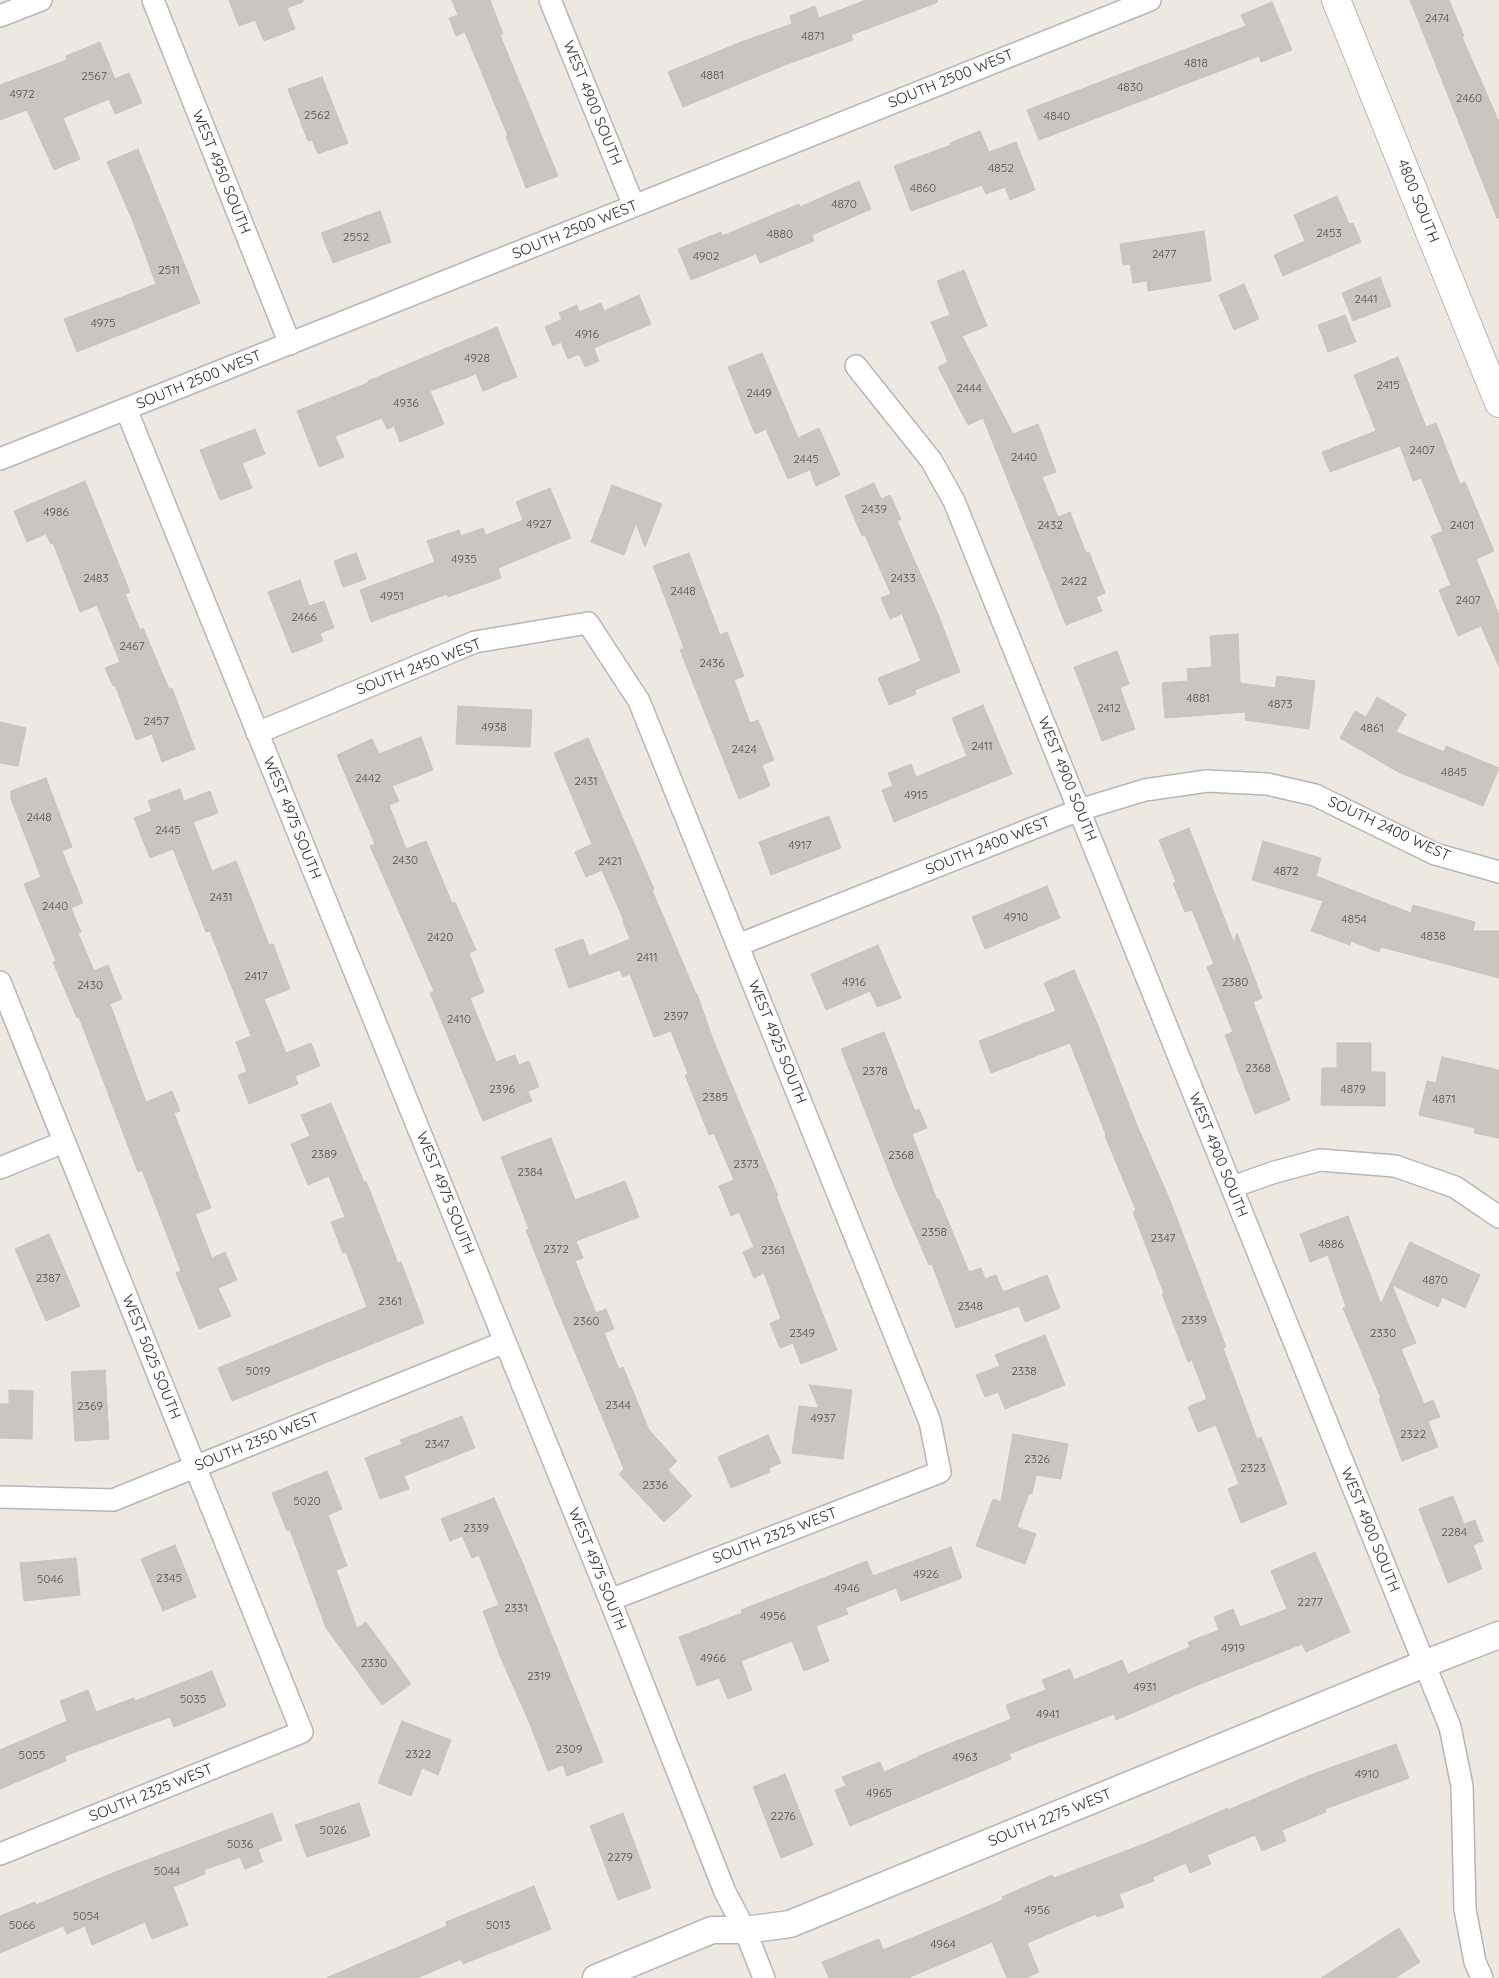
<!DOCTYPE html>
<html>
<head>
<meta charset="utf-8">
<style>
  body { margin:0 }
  canvas { display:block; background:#ede8e0 }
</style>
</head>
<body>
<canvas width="1499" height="1978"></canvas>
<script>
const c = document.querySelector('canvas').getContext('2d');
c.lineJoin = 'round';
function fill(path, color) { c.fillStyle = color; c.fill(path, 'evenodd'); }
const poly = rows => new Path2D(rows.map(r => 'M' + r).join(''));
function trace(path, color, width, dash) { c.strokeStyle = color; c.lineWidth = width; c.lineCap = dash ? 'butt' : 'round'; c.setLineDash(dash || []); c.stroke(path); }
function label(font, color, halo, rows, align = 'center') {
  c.font = font + ' Quicksand,sans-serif'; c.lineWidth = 4; c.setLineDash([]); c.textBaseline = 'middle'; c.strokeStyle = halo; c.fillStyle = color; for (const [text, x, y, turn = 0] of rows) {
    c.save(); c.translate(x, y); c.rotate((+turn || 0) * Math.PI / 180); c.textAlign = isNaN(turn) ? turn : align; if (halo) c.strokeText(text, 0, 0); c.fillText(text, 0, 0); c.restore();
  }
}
const building = poly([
  [229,0,303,0,303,2,287,8,295,29,264,41,255,20,239,26,229,0],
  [452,0,490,0,503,34,500,35,558,176,526,188,506,136,508,136,465,32,456,36,449,18,458,15,452,0],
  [866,0,937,0,938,2,851,35,853,40,785,65,683,107,668,72,741,42,792,24,790,16,815,6,819,18,866,0],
  [1410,0,1449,0,1464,36,1462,37,1499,122,1499,218,1497,218,1410,0],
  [1272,2,1292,50,1261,62,1259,56,1039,140,1027,110,1246,26,1241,15,1272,2],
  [100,42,115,79,129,73,142,103,115,114,109,99,63,118,80,159,54,170,27,110,0,120,0,85,67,60,66,56,100,42],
  [322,77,348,143,318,154,312,140,308,141,288,89,322,77],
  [980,131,989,152,1016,142,1035,190,1010,200,1005,187,986,194,982,185,911,211,894,166,951,145,950,143,980,131],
  [138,149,200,303,77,352,64,319,156,284,132,219,107,162,138,149],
  [859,181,871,209,812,235,814,241,760,263,756,254,691,280,678,249,721,232,722,236,799,204,800,207,859,181],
  [1337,196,1349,224,1353,223,1361,242,1283,276,1274,255,1305,241,1294,215,1337,196],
  [380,211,391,242,333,263,321,233,380,211],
  [1204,231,1211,281,1148,291,1147,281,1133,283,1130,264,1123,265,1120,244,1204,231],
  [964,270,987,326,962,336,1013,434,1038,424,1056,472,1042,477,1058,517,1070,512,1086,553,1089,552,1105,593,1096,597,1102,611,1066,625,983,418,968,425,938,367,948,362,931,322,950,315,937,281,964,270],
  [1380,277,1391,306,1353,321,1342,293,1380,277],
  [1244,284,1259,319,1234,330,1219,295,1244,284],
  [639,295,651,324,594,348,599,361,585,367,579,354,568,359,561,342,553,346,545,327,562,319,559,313,577,305,579,312,601,303,604,311,639,295],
  [1345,315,1356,342,1328,352,1318,325,1345,315],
  [497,327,517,377,483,391,476,374,430,391,444,424,400,442,394,426,387,429,382,418,335,436,344,457,319,467,297,411,368,383,368,381,497,327],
  [762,353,798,438,819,428,840,475,816,486,810,470,788,479,766,429,755,434,728,367,762,353],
  [1398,357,1426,427,1436,423,1460,484,1465,482,1494,551,1476,559,1499,615,1499,667,1481,626,1458,636,1439,590,1451,585,1431,536,1443,531,1421,478,1413,481,1400,446,1330,472,1322,452,1376,431,1354,375,1398,357],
  [255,429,265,454,242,463,252,488,220,500,200,450,255,429],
  [85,481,130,592,125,594,140,630,143,628,169,689,172,688,195,749,162,762,152,734,136,740,115,685,113,686,105,668,120,662,97,605,80,612,53,543,51,544,46,534,27,542,14,511,85,481],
  [874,483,881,499,890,495,901,519,897,521,938,614,960,672,915,690,916,694,889,705,878,678,921,661,902,614,890,619,881,598,891,594,865,535,862,536,845,496,874,483],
  [612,485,662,504,645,547,636,523,624,555,591,542,612,485],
  [550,488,571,538,498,568,501,578,448,597,447,594,371,622,360,590,435,562,427,541,459,530,461,536,483,528,486,535,523,520,516,502,550,488],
  [356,553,366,579,343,587,334,561,356,553],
  [689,553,720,635,727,632,744,676,734,680,750,723,758,720,774,760,762,765,770,786,739,799,680,650,684,648,653,566,689,553],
  [300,580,309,606,324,601,334,628,320,633,323,641,292,653,268,592,300,580],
  [1238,634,1240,683,1275,688,1277,676,1315,681,1309,729,1245,720,1246,712,1165,718,1162,683,1188,681,1187,669,1212,667,1210,636,1238,634],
  [1117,651,1129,684,1120,688,1135,729,1102,741,1074,667,1117,651],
  [1377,697,1406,714,1396,732,1444,752,1446,746,1499,768,1483,806,1398,772,1340,738,1355,711,1366,717,1377,697],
  [983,705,1012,774,894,822,882,790,893,786,888,773,911,764,916,777,967,756,952,718,983,705],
  [458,706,532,710,530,747,456,744,458,706],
  [0,722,26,728,18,766,0,763,0,722],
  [421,737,433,770,392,786,399,801,389,805,406,849,426,841,452,903,455,902,476,950,469,953,484,992,470,998,496,1062,515,1055,519,1065,529,1061,539,1087,528,1091,532,1101,483,1121,430,993,434,991,370,846,375,844,337,755,372,739,379,754,421,737],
  [588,738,654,889,652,890,696,994,697,994,714,1042,778,1196,776,1196,837,1350,801,1364,793,1343,780,1348,770,1323,781,1319,764,1273,754,1278,743,1252,754,1247,739,1212,731,1216,719,1186,734,1180,714,1133,709,1135,685,1075,688,1074,671,1031,654,1037,630,974,623,977,620,970,569,988,555,949,583,939,589,956,630,939,623,922,624,921,602,870,586,877,575,852,592,844,554,753,588,738],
  [46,778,72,847,62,851,83,903,71,908,81,932,78,933,94,971,108,965,122,999,110,1004,146,1102,172,1091,180,1111,174,1113,211,1208,195,1214,212,1258,225,1252,237,1280,218,1288,231,1316,199,1329,176,1273,181,1271,142,1170,138,1172,79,1017,77,1018,53,962,56,961,24,884,41,877,11,799,11,791,46,778],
  [180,789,184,801,210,791,218,813,193,822,212,871,236,861,269,945,273,944,290,989,264,999,286,1053,311,1043,320,1066,295,1076,298,1084,249,1104,238,1075,247,1072,236,1042,251,1036,210,931,206,932,173,849,150,858,134,818,152,811,148,801,180,789],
  [829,816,841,848,771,875,759,842,829,816],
  [1189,828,1234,943,1237,933,1262,998,1253,1002,1290,1100,1255,1114,1225,1035,1233,1032,1207,967,1214,964,1192,910,1185,912,1173,883,1176,882,1159,840,1189,828],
  [1263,841,1321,858,1316,876,1411,913,1413,905,1475,922,1473,931,1499,931,1499,978,1381,947,1379,952,1351,941,1350,945,1311,931,1323,901,1252,880,1263,841],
  [1047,886,1060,918,985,949,972,917,1047,886],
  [878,945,901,998,877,1007,870,991,826,1010,811,974,878,945],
  [1074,970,1097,1023,1136,1123,1169,1198,1226,1347,1223,1348,1257,1439,1261,1437,1287,1504,1241,1523,1228,1489,1239,1484,1216,1425,1198,1432,1188,1407,1207,1399,1192,1360,1188,1362,1162,1294,1164,1293,1133,1212,1136,1210,1105,1136,1106,1135,1070,1043,991,1073,979,1041,1056,1011,1044,983,1074,970],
  [884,1032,915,1111,919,1109,927,1128,912,1134,937,1200,939,1199,969,1272,981,1268,985,1279,996,1275,1003,1292,1047,1275,1060,1308,1025,1322,1019,1306,956,1328,932,1264,929,1265,895,1187,841,1049,884,1032],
  [1337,1043,1371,1043,1371,1072,1385,1072,1385,1106,1321,1105,1322,1068,1337,1068,1337,1043],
  [1442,1057,1499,1070,1499,1138,1474,1133,1475,1128,1419,1115,1427,1081,1436,1083,1442,1057],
  [331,1103,364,1182,366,1181,398,1263,401,1262,424,1323,232,1401,218,1368,367,1307,346,1252,343,1253,331,1222,345,1217,329,1176,308,1185,291,1144,310,1136,301,1115,331,1103],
  [551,1138,575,1200,625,1181,639,1217,576,1241,583,1258,575,1261,596,1313,606,1309,614,1329,604,1333,619,1369,623,1367,649,1430,677,1461,668,1470,692,1496,664,1522,619,1474,624,1469,555,1304,526,1230,529,1229,501,1157,551,1138],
  [1348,1216,1381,1304,1410,1242,1480,1275,1465,1308,1442,1297,1438,1307,1392,1285,1416,1343,1401,1349,1424,1404,1433,1400,1440,1417,1428,1421,1438,1447,1402,1461,1379,1399,1381,1398,1343,1308,1346,1307,1328,1255,1310,1262,1300,1234,1348,1216],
  [49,1234,80,1306,46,1321,15,1249,49,1234],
  [1045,1335,1065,1385,1005,1409,998,1392,985,1397,976,1375,1000,1366,995,1355,1045,1335],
  [105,1370,109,1439,75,1441,71,1372,105,1370],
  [809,1385,852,1390,843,1459,792,1453,799,1406,819,1408,809,1385],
  [9,1390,33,1391,32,1439,0,1438,0,1404,9,1404,9,1390],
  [462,1416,475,1448,404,1476,409,1489,380,1499,365,1458,402,1444,400,1440,462,1416],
  [1013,1434,1068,1444,1061,1479,1036,1475,1032,1494,1029,1493,1017,1527,1036,1534,1025,1564,976,1546,993,1499,1001,1502,1013,1434],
  [768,1435,781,1463,769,1468,770,1472,731,1488,718,1457,768,1435],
  [327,1471,342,1509,328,1515,347,1566,336,1570,357,1628,366,1622,411,1684,382,1705,326,1628,290,1530,287,1531,272,1493,327,1471],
  [1453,1496,1464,1524,1475,1520,1483,1541,1473,1545,1482,1569,1448,1583,1419,1509,1453,1496],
  [494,1498,523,1564,603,1762,567,1776,563,1765,548,1771,529,1722,500,1656,483,1611,499,1605,479,1555,472,1558,462,1536,450,1541,441,1519,494,1498],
  [175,1545,196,1597,163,1611,141,1559,175,1545],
  [951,1547,962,1578,901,1601,896,1588,845,1608,848,1614,816,1626,829,1661,804,1671,792,1641,741,1661,752,1690,728,1699,719,1678,697,1686,679,1637,742,1613,741,1610,867,1561,873,1576,951,1547],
  [1315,1552,1350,1632,1306,1652,1302,1644,1188,1689,1116,1720,1114,1714,1009,1754,1011,1759,850,1826,835,1790,846,1786,842,1777,880,1762,884,1772,919,1757,919,1756,1011,1719,1006,1705,1046,1690,1042,1680,1070,1669,1074,1680,1122,1660,1128,1674,1190,1647,1188,1642,1219,1630,1214,1617,1233,1609,1240,1627,1287,1609,1271,1571,1315,1552],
  [76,1558,80,1595,24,1601,20,1563,76,1558],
  [212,1671,226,1706,174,1727,170,1717,65,1756,66,1761,0,1789,0,1750,67,1721,60,1701,88,1690,96,1712,134,1698,135,1701,212,1671],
  [402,1721,451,1740,438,1775,422,1768,411,1796,378,1783,402,1721],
  [1396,1744,1409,1778,1325,1809,1326,1812,1282,1830,1286,1841,1262,1851,1255,1835,1207,1855,1211,1864,1190,1873,1186,1863,1153,1877,1154,1881,1119,1894,1124,1907,1097,1917,1096,1914,1027,1943,1039,1972,1026,1978,1007,1978,992,1942,908,1978,829,1978,822,1962,879,1939,883,1950,1003,1900,1002,1897,1052,1875,1054,1878,1149,1842,1228,1808,1228,1810,1310,1775,1396,1744],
  [785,1774,813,1845,781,1858,753,1787,785,1774],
  [359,1803,370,1836,307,1857,295,1825,359,1803],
  [272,1813,282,1840,258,1849,263,1862,245,1869,240,1857,204,1870,205,1874,173,1887,188,1925,152,1939,145,1922,92,1945,85,1926,67,1934,63,1926,0,1953,0,1916,35,1902,36,1905,115,1872,272,1813],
  [623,1813,651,1888,618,1900,590,1826,623,1813],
  [534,1886,551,1929,463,1964,461,1959,417,1978,326,1978,447,1926,446,1922,534,1886],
  [1399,1928,1420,1962,1395,1978,1321,1978,1399,1928]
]);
fill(building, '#c9c6be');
trace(building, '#c8c4ba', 1);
const minor = poly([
  [153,0,290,344],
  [550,0,634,206],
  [0,16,41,0],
  [856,366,931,460,954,501,1450,1727,1462,1786,1465,1909,1475,1962,1482,1978],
  [126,409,610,1600,725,1892,745,1930,764,1978],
  [0,459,1150,0],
  [257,733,475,642,588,623,639,701,930,1422,940,1472,610,1600],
  [738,945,1079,810,1145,790,1207,781,1267,784,1315,795,1435,854,1499,872],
  [0,982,302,1732,0,1854],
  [0,1168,64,1142],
  [1232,1187,1275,1172,1320,1160,1395,1166,1455,1187,1499,1217],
  [0,1497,113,1500,505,1342]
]);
const tertiary = poly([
  [596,1978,712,1930,745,1930,790,1924,1424,1664,1499,1635]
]);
const secondary = poly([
  [1336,0,1499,403]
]);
trace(minor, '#b4b5bf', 24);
trace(tertiary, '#b4b5bf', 29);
trace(secondary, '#b4b5bf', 30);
trace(minor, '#fff', 21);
trace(tertiary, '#fff', 26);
trace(secondary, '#fff', 28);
label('12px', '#545351', null, [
  ["2474",1437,18],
  ["4871",813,36],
  ["4818",1196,63],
  ["4881",712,75],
  ["2567",94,76],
  ["4830",1130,87],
  ["4972",22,94],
  ["2460",1469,98],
  ["2562",317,115],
  ["4840",1057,116],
  ["4852",1001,168],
  ["4860",923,188],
  ["4870",844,204],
  ["2453",1329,233],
  ["4880",780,234],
  ["2552",356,237],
  ["2477",1164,254],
  ["4902",706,256],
  ["2511",169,270],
  ["2441",1366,299],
  ["4975",103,323],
  ["4916",587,334],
  ["4928",477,358],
  ["2415",1388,385],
  ["2444",969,388],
  ["2449",759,393],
  ["4936",406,403],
  ["2407",1422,450],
  ["2440",1024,457],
  ["2445",806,459],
  ["2439",874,509],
  ["4986",56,512],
  ["4927",539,524],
  ["2432",1050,525],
  ["2401",1462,525],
  ["4935",464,559],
  ["2483",96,578],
  ["2433",903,578],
  ["2422",1074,581],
  ["2448",683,591],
  ["4951",392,596],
  ["2407",1468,600],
  ["2466",304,617],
  ["2467",132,646],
  ["2436",712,663],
  ["4881",1198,698],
  ["4873",1280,704],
  ["2412",1109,708],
  ["2457",156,721],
  ["4938",494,727],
  ["4861",1372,728],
  ["2411",982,746],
  ["2424",744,749],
  ["4845",1454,772],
  ["2442",368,778],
  ["2431",586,781],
  ["4915",916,795],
  ["2448",39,817],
  ["2445",168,830],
  ["4917",800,845],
  ["2430",405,860],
  ["2421",610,861],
  ["4872",1286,871],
  ["2431",221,897],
  ["2440",55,906],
  ["4910",1016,917],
  ["4854",1354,919],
  ["4838",1433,936],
  ["2420",440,937],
  ["2411",647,957],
  ["2417",256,976],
  ["4916",854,982],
  ["2380",1235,982],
  ["2430",90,985],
  ["2397",676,1016],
  ["2410",459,1019],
  ["2368",1258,1068],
  ["2378",875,1071],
  ["2396",502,1089],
  ["4879",1353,1089],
  ["2385",715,1097],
  ["4871",1444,1099],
  ["2389",324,1154],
  ["2368",901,1155],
  ["2373",746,1164],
  ["2384",530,1172],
  ["2358",934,1232],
  ["2347",1163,1238],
  ["4886",1331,1244],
  ["2372",556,1249],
  ["2361",773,1250],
  ["2387",48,1278],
  ["4870",1435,1280],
  ["2361",390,1301],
  ["2348",970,1306],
  ["2339",1194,1320],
  ["2360",586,1321],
  ["2349",802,1333],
  ["2330",1383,1333],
  ["5019",258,1371],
  ["2338",1024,1371],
  ["2344",618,1405],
  ["2369",90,1406],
  ["4937",823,1418],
  ["2322",1413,1434],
  ["2347",437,1444],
  ["2326",1037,1459],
  ["2323",1253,1468],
  ["2336",655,1485],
  ["5020",307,1501],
  ["2339",476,1528],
  ["2284",1454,1532],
  ["4926",926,1574],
  ["2345",169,1578],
  ["5046",50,1579],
  ["4946",847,1588],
  ["2277",1310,1602],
  ["2331",516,1608],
  ["4956",773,1616],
  ["4919",1233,1648],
  ["4966",713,1658],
  ["2330",374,1663],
  ["2319",539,1676],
  ["4931",1145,1687],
  ["5035",193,1699],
  ["4941",1048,1714],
  ["2309",569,1749],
  ["2322",418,1754],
  ["5055",32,1755],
  ["4963",965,1757],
  ["4910",1367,1774],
  ["4965",879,1793],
  ["2276",783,1816],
  ["5026",333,1830],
  ["5036",240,1844],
  ["2279",620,1857],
  ["5044",167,1871],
  ["4956",1037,1910],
  ["5054",86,1916],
  ["5066",22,1925],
  ["5013",498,1925],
  ["4964",943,1944]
]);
label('15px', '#2d2d2d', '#fff', [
  ["SOUTH 2500 WEST",951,79,-22],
  ["WEST 4900 SOUTH",592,103,68],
  ["WEST 4950 SOUTH",221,172,68],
  ["4800 SOUTH",1418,201,68],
  ["SOUTH 2500 WEST",575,230,-22],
  ["SOUTH 2500 WEST",199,380,-22],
  ["SOUTH 2450 WEST",419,667,-21],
  ["WEST 4900 SOUTH",1067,779,68],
  ["WEST 4975 SOUTH",292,818,68],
  ["SOUTH 2400 WEST",1389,829,25],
  ["SOUTH 2400 WEST",988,846,-22],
  ["WEST 4925 SOUTH",777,1042,68],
  ["WEST 4900 SOUTH",1218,1155,68],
  ["WEST 4975 SOUTH",445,1193,68],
  ["WEST 5025 SOUTH",151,1357,68],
  ["SOUTH 2350 WEST",257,1442,-22],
  ["WEST 4900 SOUTH",1370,1530,68],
  ["SOUTH 2325 WEST",775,1536,-21],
  ["WEST 4975 SOUTH",597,1569,68],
  ["SOUTH 2325 WEST",151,1793,-22],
  ["SOUTH 2275 WEST",1050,1818,-22]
]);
</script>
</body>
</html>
